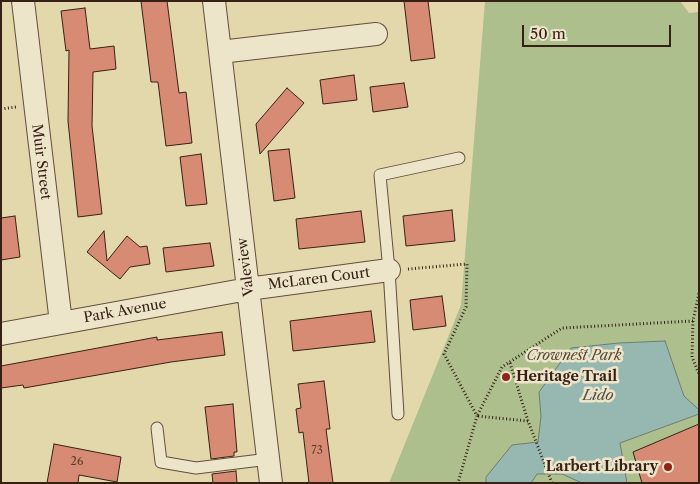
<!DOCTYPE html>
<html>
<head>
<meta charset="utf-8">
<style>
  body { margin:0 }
  #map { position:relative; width:700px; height:484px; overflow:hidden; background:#e3d7ac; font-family:"Libre Caslon Text",serif }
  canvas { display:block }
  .frame { position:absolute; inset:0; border:2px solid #372117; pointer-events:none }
  .scale { position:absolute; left:522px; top:25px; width:149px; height:22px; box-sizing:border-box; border:2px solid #372117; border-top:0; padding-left:6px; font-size:15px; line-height:18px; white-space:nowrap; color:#372117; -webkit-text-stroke:4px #ede5c9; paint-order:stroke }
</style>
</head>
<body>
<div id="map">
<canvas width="700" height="484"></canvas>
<div class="frame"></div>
<div class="scale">50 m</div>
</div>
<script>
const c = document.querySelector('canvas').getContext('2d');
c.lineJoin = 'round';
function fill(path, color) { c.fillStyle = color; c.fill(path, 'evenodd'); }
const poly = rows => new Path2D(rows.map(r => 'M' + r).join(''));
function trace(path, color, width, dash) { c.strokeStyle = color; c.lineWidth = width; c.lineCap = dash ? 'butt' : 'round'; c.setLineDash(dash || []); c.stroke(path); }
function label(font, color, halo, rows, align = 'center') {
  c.font = font + ' "Libre Caslon Text",serif'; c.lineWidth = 5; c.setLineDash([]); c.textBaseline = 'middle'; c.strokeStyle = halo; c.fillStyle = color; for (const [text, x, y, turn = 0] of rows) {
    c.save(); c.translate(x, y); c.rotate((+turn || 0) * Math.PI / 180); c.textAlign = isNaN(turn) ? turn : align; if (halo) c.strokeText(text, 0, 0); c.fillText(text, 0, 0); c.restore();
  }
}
fill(poly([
  [485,1,680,1,689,13,699,12,699,483,389,483,461,305]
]), '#aebf8e');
const water = poly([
  [665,341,684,396,699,410,699,414,620,443,627,483,582,483,562,474,537,474,531,483,486,483,486,477,512,445,538,442,541,416,539,392,571,348,619,343,665,341]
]);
fill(water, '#96b8b0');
trace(water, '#707c73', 1);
const building = poly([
  [141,1,167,1,179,93,186,92,192,143,166,146,158,82,151,82,141,1],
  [404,1,428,1,435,58,411,61,404,1],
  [85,8,90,49,114,46,116,69,93,72,92,126,102,214,78,217,68,121,69,50,66,51,61,11,85,8],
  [354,75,357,100,323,104,320,80,354,75],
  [404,83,408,107,373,112,370,87,404,83],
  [287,88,304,103,260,154,256,124,287,88],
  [289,149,295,198,274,201,268,151,289,149],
  [201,154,207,204,186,206,180,157,201,154],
  [452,210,455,241,406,246,403,216,452,210],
  [361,211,365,242,299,249,296,219,361,211],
  [15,216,20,257,1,260,1,218,15,216],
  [104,231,107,261,127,236,140,247,147,246,150,264,130,267,120,279,87,252,104,231],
  [210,243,214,266,166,272,163,248,210,243],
  [442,296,446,326,413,330,410,300,442,296],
  [371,311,375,342,293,351,290,321,371,311],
  [222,332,225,355,171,362,24,388,23,385,1,388,1,366,157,337,157,340,222,332],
  [324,381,330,429,326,429,333,483,309,483,303,432,299,433,296,409,301,408,298,384,324,381],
  [233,404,237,452,234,452,234,456,211,459,205,407,233,404],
  [699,424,699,483,642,483,633,452,699,424],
  [54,444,121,457,117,482,79,475,78,483,47,483,54,444],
  [236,471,237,483,213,483,212,474,236,471]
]);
fill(building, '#d88b74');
trace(building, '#372117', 1);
const lane = poly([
  [398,414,389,270,380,175,459,158],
  [157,428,161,462,196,468,269,459]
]);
const street = poly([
  [23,1,61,323],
  [214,1,271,483],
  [220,52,376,34],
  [1,334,248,289,389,270]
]);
trace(lane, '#624e3c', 13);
trace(street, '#624e3c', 24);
trace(poly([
  [1,109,16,107],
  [408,269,467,264,466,307,444,354,477,416,458,483],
  [693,321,692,357,699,374],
  [510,363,528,421],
  [552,483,528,421,477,416,502,367,562,328,693,321,699,293]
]), '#372117', 3, [1, 2.5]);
trace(lane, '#ede5c9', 11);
trace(street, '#ede5c9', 22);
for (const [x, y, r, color] of [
  [506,377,5,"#8f2418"],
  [668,467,5,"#8f2418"]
]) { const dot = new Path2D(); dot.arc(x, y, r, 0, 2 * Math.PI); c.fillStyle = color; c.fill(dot); trace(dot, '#ede5c9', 2); }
label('11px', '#5f3c2e', null, [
  ["73",317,451],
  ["26",77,462]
]);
label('14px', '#372117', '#ede5c9', [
  ["Muir Street",41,162,83],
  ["Valeview",246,267,-97],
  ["McLaren Court",319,279,-7],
  ["Park Avenue",125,311,-10]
]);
label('italic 14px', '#554835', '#ede5c9', [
  ["Crownest Park",574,356]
]);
label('bold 14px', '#372117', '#ede5c9', [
  ["Heritage Trail",516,377],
  ["Larbert Library",658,467,"right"]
], 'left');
label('italic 15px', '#544e45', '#ede5c9', [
  ["Lido",598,396]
]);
</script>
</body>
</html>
